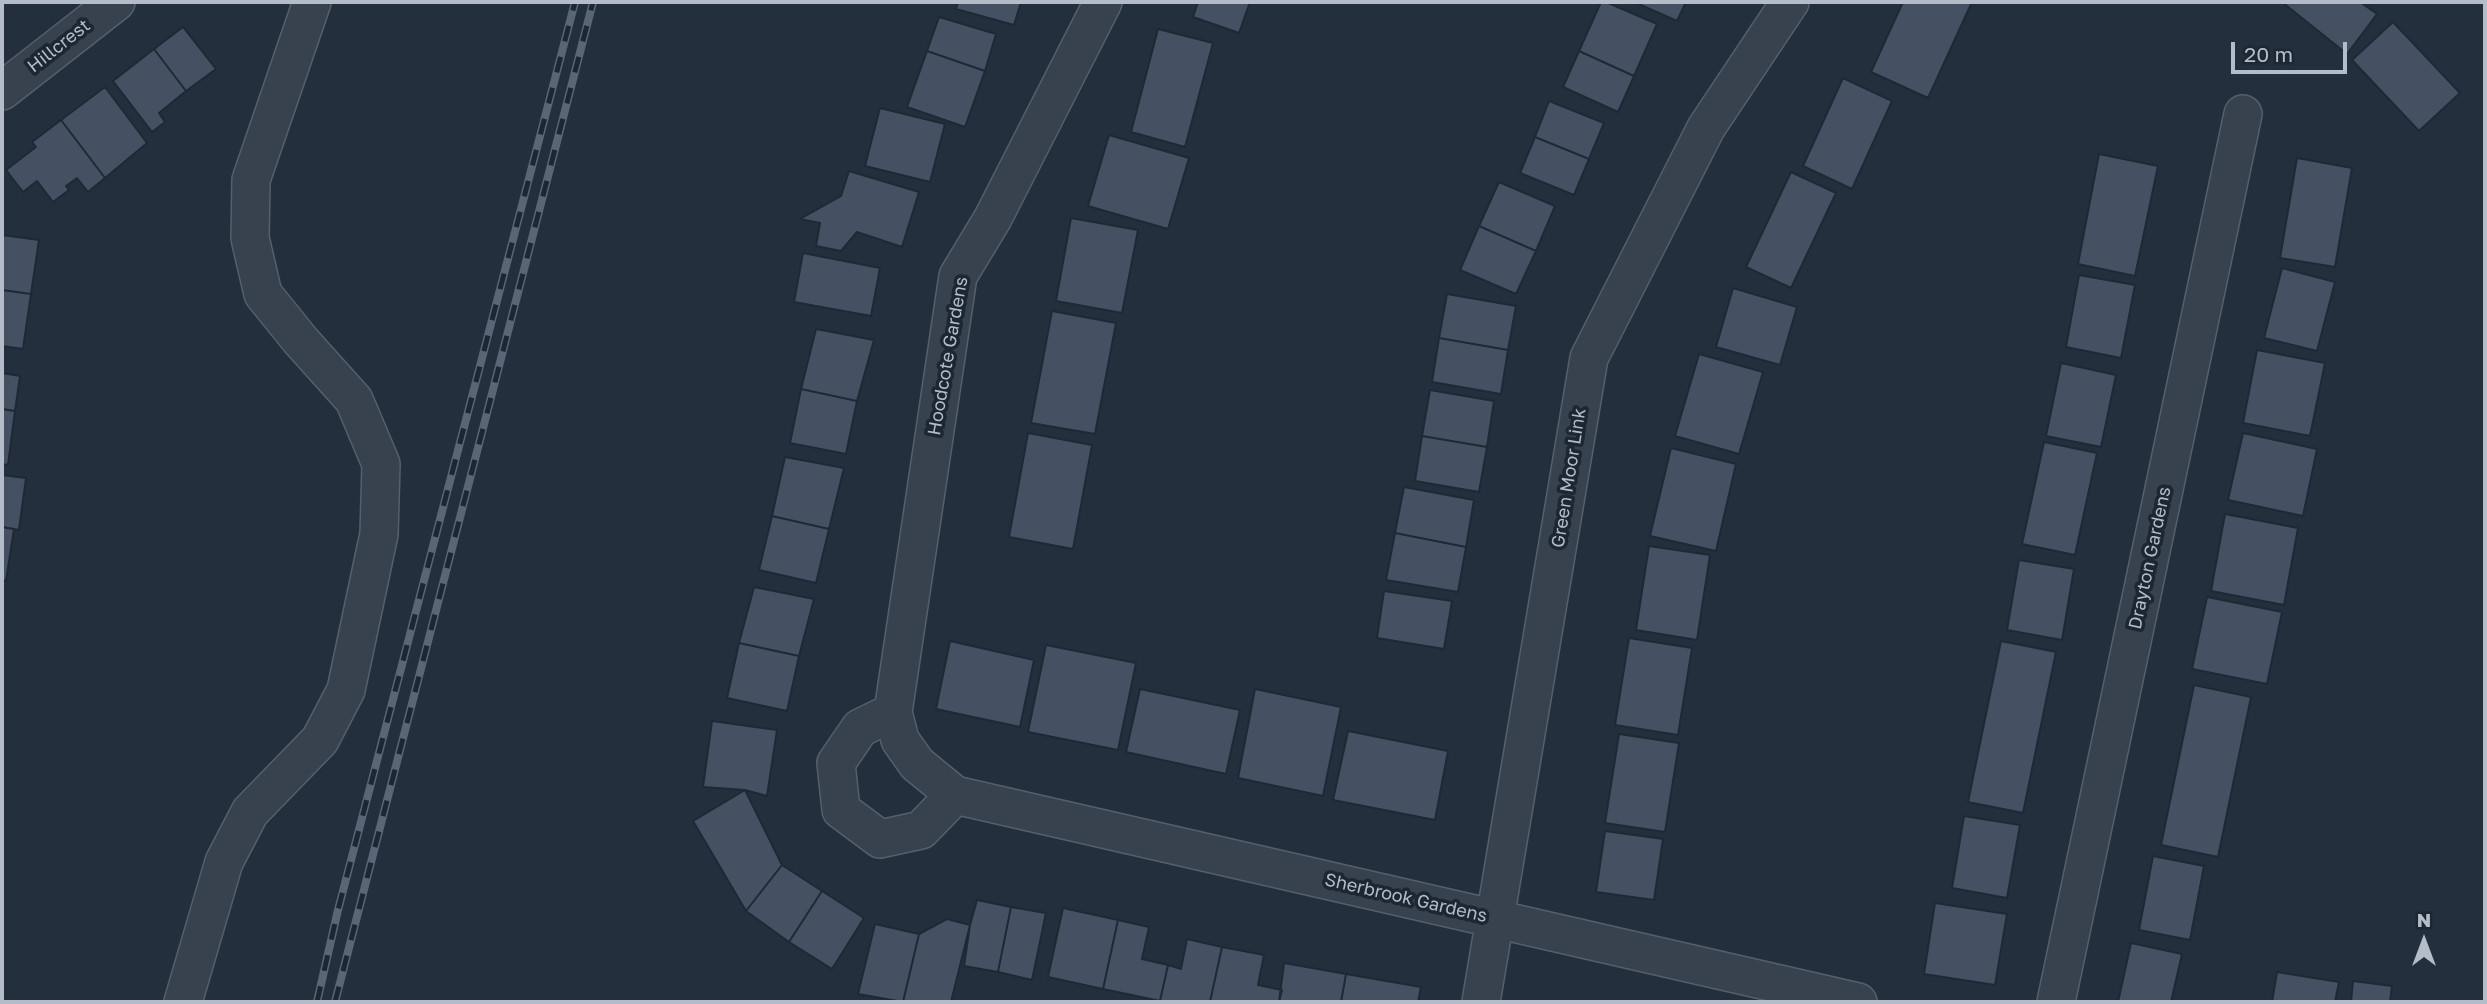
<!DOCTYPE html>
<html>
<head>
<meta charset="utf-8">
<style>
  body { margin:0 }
  #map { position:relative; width:2487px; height:1004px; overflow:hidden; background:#242f3e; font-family:"Golos Text",sans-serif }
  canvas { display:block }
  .frame { position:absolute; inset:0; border:4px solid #b4bcc9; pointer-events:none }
  .north { position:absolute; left:2389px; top:906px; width:70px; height:70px; -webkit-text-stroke:5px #1d2633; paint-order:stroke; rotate:0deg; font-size:19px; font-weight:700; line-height:28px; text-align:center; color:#b4bcc9 }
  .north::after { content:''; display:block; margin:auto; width:24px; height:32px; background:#b4bcc9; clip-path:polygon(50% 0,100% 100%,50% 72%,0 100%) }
  .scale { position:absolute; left:2231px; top:42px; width:116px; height:32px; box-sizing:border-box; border:4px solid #b4bcc9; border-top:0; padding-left:9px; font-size:21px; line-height:24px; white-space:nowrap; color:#b4bcc9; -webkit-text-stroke:5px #1d2633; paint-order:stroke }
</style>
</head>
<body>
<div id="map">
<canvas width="2487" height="1004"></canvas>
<div class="frame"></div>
<div class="north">N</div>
<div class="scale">20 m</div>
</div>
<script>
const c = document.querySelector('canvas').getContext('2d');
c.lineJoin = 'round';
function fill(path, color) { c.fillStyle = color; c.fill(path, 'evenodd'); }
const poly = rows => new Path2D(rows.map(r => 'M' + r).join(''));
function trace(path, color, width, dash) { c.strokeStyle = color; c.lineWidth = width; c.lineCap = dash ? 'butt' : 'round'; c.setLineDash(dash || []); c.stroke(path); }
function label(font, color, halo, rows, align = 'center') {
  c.font = font + ' "Golos Text",sans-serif'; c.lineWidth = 7; c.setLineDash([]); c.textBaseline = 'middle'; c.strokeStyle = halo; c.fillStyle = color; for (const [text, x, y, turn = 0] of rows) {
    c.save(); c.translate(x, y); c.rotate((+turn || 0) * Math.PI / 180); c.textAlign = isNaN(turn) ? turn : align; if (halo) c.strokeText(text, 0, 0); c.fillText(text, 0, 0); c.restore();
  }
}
const building = poly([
  [958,2,1021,2,1014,25,956,9,958,2],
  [1198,2,1250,2,1239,33,1193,17,1198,2],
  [1601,2,1606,2,1657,24,1634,76,1579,51,1601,2],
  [1634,2,1686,2,1677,21,1634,2],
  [1903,2,1972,2,1928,98,1871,72,1903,2],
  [2282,2,2360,2,2377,14,2347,54,2282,2],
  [939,17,996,34,985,71,927,51,939,17],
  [2393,22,2460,93,2419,131,2352,60,2393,22],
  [183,27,216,69,186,91,154,49,183,27],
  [1158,29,1213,43,1185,147,1131,132,1158,29],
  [154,49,186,91,159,113,165,122,152,132,113,81,154,49],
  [927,51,985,71,965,127,907,107,927,51],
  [1579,51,1634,76,1618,112,1563,87,1579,51],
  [1843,78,1892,101,1852,189,1803,166,1843,78],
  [105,87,147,143,105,178,61,120,105,87],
  [1549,101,1604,123,1589,159,1535,137,1549,101],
  [880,108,945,124,930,182,865,166,880,108],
  [61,120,105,178,88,192,77,178,66,186,69,190,53,202,37,181,23,192,6,170,36,147,32,142,61,120],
  [1109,135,1189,158,1168,229,1088,206,1109,135],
  [1535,137,1589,159,1574,195,1520,173,1535,137],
  [2099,154,2158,166,2135,276,2078,264,2099,154],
  [2297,158,2352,168,2335,267,2280,258,2297,158],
  [849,171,919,192,902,247,857,232,841,251,816,246,820,223,800,219,841,196,849,171],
  [1791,172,1836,193,1791,288,1746,267,1791,172],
  [1499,182,1555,206,1536,251,1479,226,1499,182],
  [1071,218,1138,230,1122,313,1056,301,1071,218],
  [1479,226,1536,251,1516,294,1460,270,1479,226],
  [2,235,39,240,31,294,2,290,2,235],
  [803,253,880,268,871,316,794,302,803,253],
  [2282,268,2335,282,2317,351,2264,338,2282,268],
  [2079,275,2135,285,2121,358,2066,347,2079,275],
  [1733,288,1797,307,1780,365,1716,347,1733,288],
  [2,290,31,294,23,349,2,346,2,290],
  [1447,294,1516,306,1508,350,1439,338,1447,294],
  [1052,311,1116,323,1095,434,1031,423,1052,311],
  [816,329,874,340,857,401,801,389,816,329],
  [1439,338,1508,350,1501,394,1432,382,1439,338],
  [2257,350,2325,363,2310,436,2243,423,2257,350],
  [1699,354,1763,372,1739,454,1675,436,1699,354],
  [2061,363,2116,375,2101,447,2046,436,2061,363],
  [2,373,20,376,15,411,2,409,2,373],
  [801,389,857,401,846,454,790,443,801,389],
  [1430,390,1494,401,1487,447,1422,436,1430,390],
  [2,409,15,411,8,465,2,464,2,409],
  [1028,433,1092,445,1073,549,1009,537,1028,433],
  [2243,433,2317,449,2303,516,2228,500,2243,433],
  [1422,436,1487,447,1479,492,1415,481,1422,436],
  [2044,442,2097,453,2075,555,2022,544,2044,442],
  [1671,448,1736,464,1716,551,1650,536,1671,448],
  [785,457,844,468,829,529,772,516,785,457],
  [2,475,26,478,19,530,2,527,2,475],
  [1404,487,1474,500,1466,547,1395,533,1404,487],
  [2225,514,2298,528,2284,605,2211,591,2225,514],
  [772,516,829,529,816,583,759,570,772,516],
  [2,527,14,529,6,581,2,580,2,527],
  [1395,533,1466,547,1458,592,1386,580,1395,533],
  [1649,546,1710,555,1697,640,1636,630,1649,546],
  [2019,560,2074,569,2062,640,2007,630,2019,560],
  [754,587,814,599,799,656,739,643,754,587],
  [1384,591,1452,601,1444,649,1377,638,1384,591],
  [2207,597,2282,612,2267,684,2192,669,2207,597],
  [1629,638,1692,648,1678,735,1615,725,1629,638],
  [950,641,1034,660,1020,727,936,709,950,641],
  [2001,641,2056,652,2023,813,1968,802,2001,641],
  [739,643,799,656,787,711,727,698,739,643],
  [1046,645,1136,663,1118,750,1028,732,1046,645],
  [2194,685,2251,697,2218,857,2161,845,2194,685],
  [1140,689,1240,710,1226,774,1126,752,1140,689],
  [1255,689,1341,707,1323,796,1238,778,1255,689],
  [712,721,777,730,767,796,745,790,703,787,712,721],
  [1348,731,1448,751,1435,820,1333,800,1348,731],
  [1619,734,1679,743,1665,832,1605,823,1619,734],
  [745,790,782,865,746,911,693,821,745,790],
  [1964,816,2020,825,2007,898,1952,888,1964,816],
  [1605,831,1663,839,1654,900,1596,892,1605,831],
  [2153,856,2204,866,2190,940,2139,930,2153,856],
  [782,865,822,891,789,942,746,911,782,865],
  [822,891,864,918,832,969,789,942,822,891],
  [977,900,1011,907,998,972,964,966,970,925,977,900],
  [1935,903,2007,914,1995,985,1924,974,1935,903],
  [1011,907,1046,913,1032,980,998,972,1011,907],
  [1063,908,1118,920,1103,989,1048,977,1063,908],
  [947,919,970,925,951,1002,903,1002,919,934,947,919],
  [1118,920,1149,927,1142,959,1168,965,1160,1001,1103,989,1118,920],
  [875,924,919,934,903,1002,858,994,875,924],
  [1187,939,1222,947,1210,1002,1160,1001,1168,965,1181,969,1187,939],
  [2131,943,2182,954,2171,1002,2118,1002,2131,943],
  [1222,947,1264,955,1258,985,1282,990,1279,1002,1210,1002,1222,947],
  [1284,963,1346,974,1341,1002,1279,1002,1284,963],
  [2277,972,2339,982,2335,1002,2272,1002,2277,972],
  [1346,974,1421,987,1418,1002,1341,1002,1346,974],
  [2353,981,2392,986,2390,1002,2351,1002,2353,981]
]);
fill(building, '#455162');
trace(building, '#1f2835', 2);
const street = poly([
  [1103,2,993,218,958,276,893,712,900,740,917,764,955,795,1858,1002],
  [2,91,116,2],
  [893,712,860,728,836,763,841,810,880,839,921,830,955,795],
  [183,1002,224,862,250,812,320,740,346,690,379,534,381,464,354,400,301,341,263,294,250,238,251,180,312,2],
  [1481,1002,1589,358,1706,128,1790,2],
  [2056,1002,2243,114]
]);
trace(street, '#565f6c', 40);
trace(street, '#38414e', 37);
const rail = poly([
  [317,1002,338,910,575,2],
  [335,1002,593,2]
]);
trace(rail, '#5a6575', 8);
trace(rail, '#1d2633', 5, [16]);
label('18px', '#b4bcc9', '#1d2633', [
  ["Hillcrest",59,46,-38],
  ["Hoodcote Gardens",948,356,-80],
  ["Green Moor Link",1569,478,-81],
  ["Drayton Gardens",2150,558,-78],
  ["Sherbrook Gardens",1406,898,13]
]);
</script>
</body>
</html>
